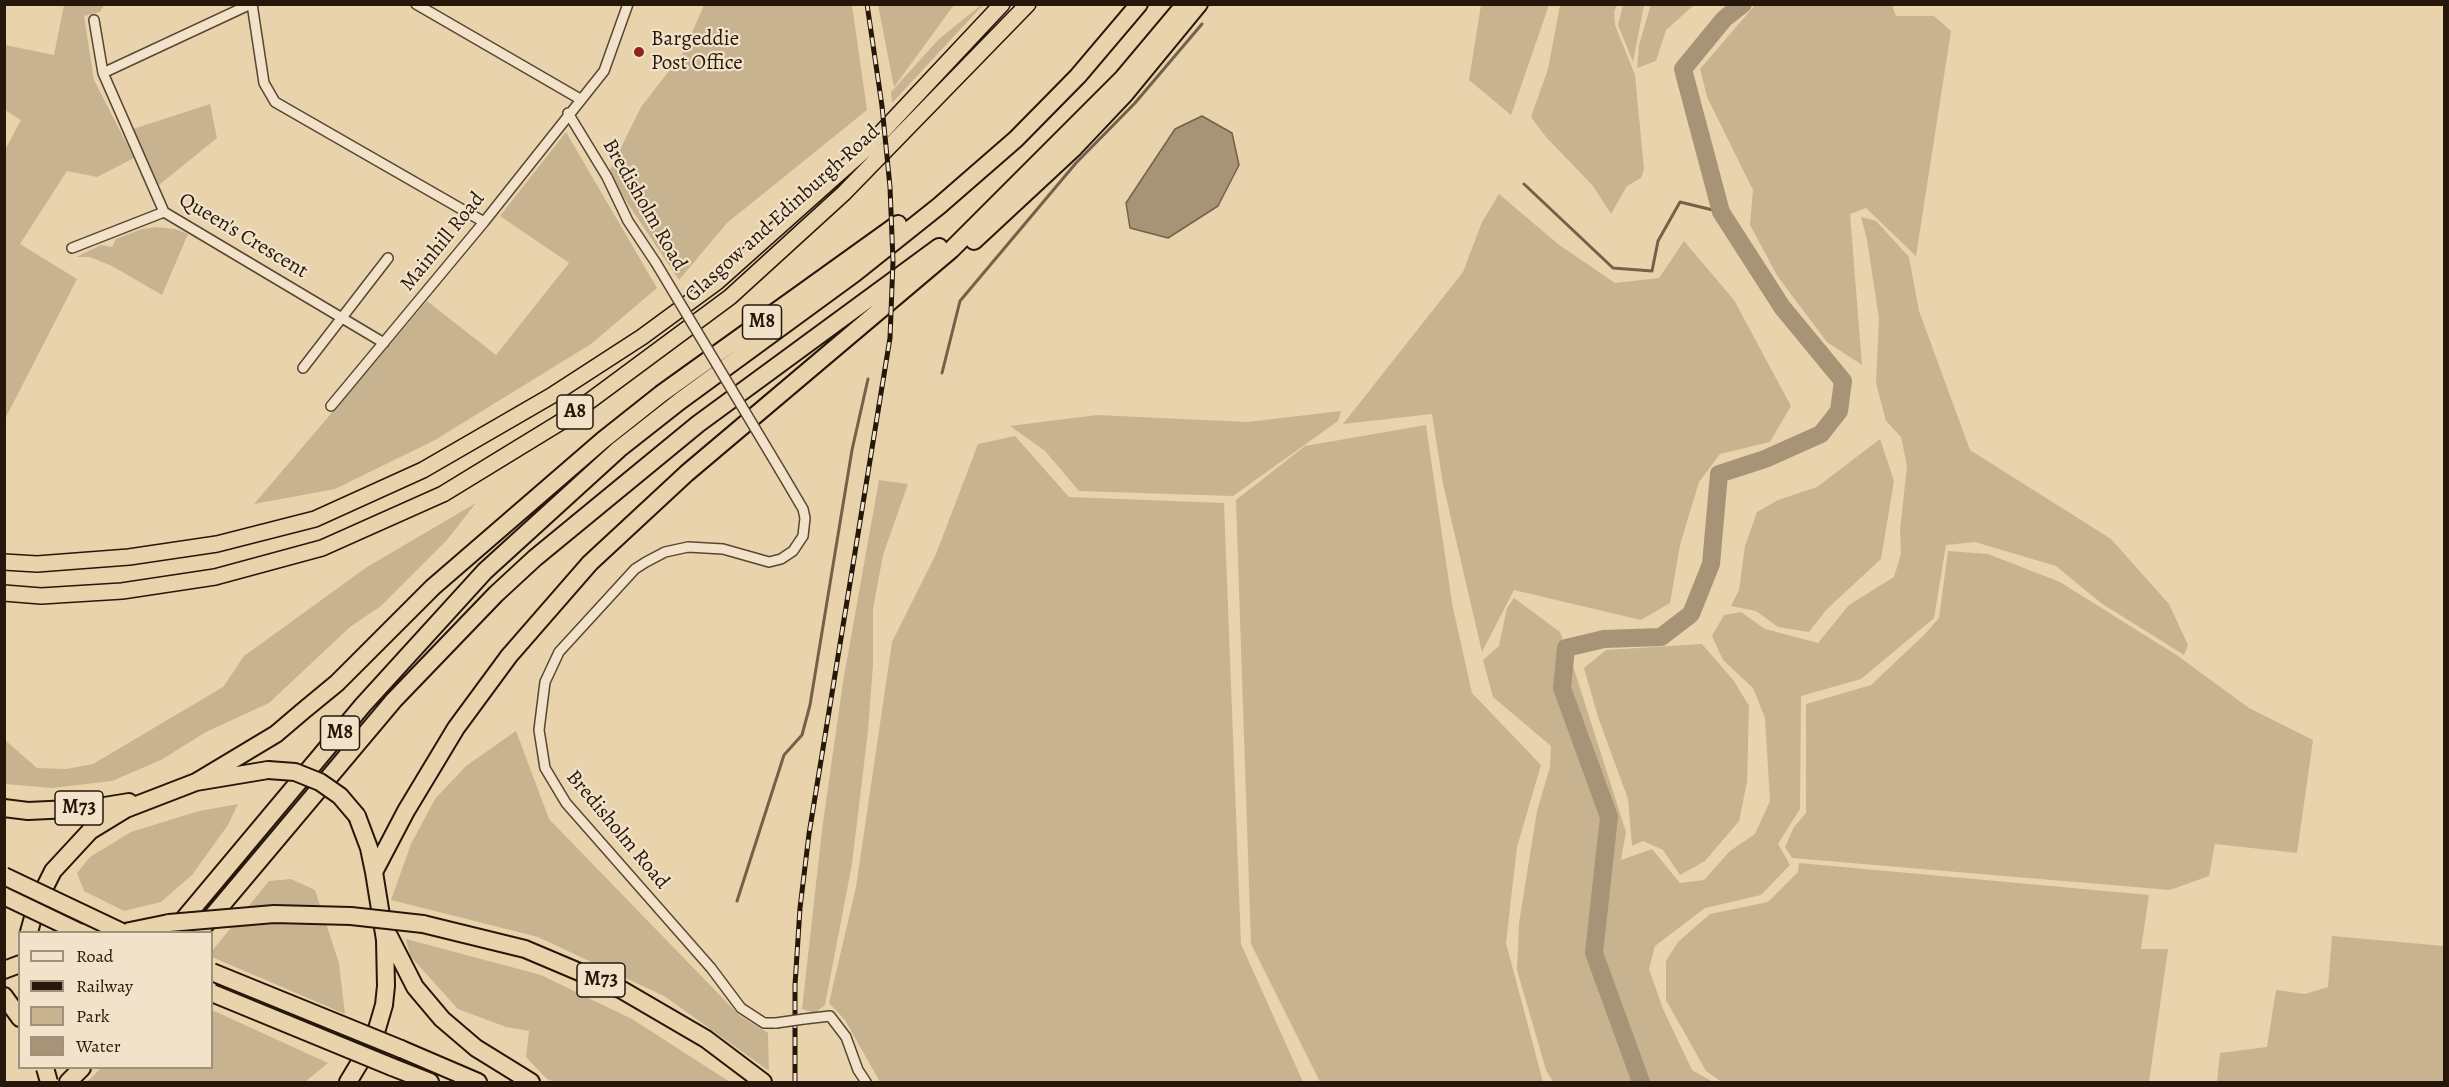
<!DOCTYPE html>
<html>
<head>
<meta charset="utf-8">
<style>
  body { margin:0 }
  #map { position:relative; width:2449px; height:1087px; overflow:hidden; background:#e9d3ac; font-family:Alegreya,serif }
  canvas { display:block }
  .frame { position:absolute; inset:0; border:6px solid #26170a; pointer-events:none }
  .legend { position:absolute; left:18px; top:931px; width:195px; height:138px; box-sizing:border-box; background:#f1e2c9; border:2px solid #a0917d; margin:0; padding:8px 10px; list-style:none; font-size:18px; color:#26170a }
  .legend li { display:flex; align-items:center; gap:12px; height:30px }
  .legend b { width:30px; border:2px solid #a0917d }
</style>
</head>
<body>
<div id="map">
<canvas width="2449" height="1087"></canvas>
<div class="frame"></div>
<ul class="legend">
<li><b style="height:8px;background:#f1e2c9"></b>Road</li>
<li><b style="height:8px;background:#26170a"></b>Railway</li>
<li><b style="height:16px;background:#c8b390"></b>Park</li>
<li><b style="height:16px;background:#a79375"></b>Water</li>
</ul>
</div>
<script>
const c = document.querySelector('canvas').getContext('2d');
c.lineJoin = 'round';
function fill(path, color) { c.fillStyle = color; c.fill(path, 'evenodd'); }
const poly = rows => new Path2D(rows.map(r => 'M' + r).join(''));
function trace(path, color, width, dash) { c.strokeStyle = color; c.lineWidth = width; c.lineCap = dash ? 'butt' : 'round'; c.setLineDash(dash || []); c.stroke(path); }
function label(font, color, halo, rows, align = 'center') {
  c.font = font + ' Alegreya,serif'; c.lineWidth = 4.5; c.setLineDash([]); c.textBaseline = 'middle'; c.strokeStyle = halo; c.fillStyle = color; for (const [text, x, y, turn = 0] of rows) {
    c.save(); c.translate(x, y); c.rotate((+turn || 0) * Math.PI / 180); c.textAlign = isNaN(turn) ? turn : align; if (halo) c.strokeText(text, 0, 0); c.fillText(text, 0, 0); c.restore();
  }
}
fill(poly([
  [1651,4,1694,5,1666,30,1656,61,1637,68,1639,45],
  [64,5,104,5,100,12,84,16,94,80,134,158,97,177,67,171,20,244,77,279,5,419,5,150,21,120,5,110,5,45,54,55],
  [704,5,852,5,867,110,727,223,679,280,608,174,641,107,683,53],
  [878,5,954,5,894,87],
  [981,5,983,5,892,103,891,92,939,39],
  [1481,5,1549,5,1511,115,1469,80],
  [1560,5,1617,5,1614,12,1615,25,1635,75,1644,169,1641,178,1627,186,1611,214,1593,186,1546,137,1531,117,1548,69],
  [1623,5,1644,5,1633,62,1618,25],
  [1755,5,1892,5,1896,16,1934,16,1951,31,1916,256,1866,208,1850,214,1862,365,1827,342,1778,277,1750,225,1753,190,1707,97,1700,69],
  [210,104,217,138,159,185,133,129],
  [566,132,657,288,591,344,435,440,335,489,254,504,427,301,496,355,569,263,500,216],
  [1499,194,1558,244,1615,283,1659,278,1684,241,1734,300,1791,406,1770,442,1720,454,1699,482,1680,545,1670,603,1641,620,1514,590,1482,652,1443,484,1432,414,1343,424,1463,272,1482,222],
  [1861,217,1876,221,1909,257,1919,311,1970,450,2111,539,2169,604,2188,645,2184,655,2101,603,2056,566,1975,542,1946,545,1934,618,1861,679,1801,696,1800,809,1778,844,1790,865,1761,895,1705,908,1655,946,1649,969,1663,1009,1692,1070,1713,1082,1553,1082,1546,1070,1517,970,1519,923,1537,811,1550,767,1551,746,1493,697,1483,660,1499,646,1507,608,1514,598,1560,632,1572,663,1626,832,1621,860,1652,849,1680,883,1704,880,1730,851,1755,834,1770,801,1765,718,1753,688,1723,660,1712,636,1724,615,1741,612,1765,629,1818,643,1849,605,1894,577,1901,554,1900,530,1907,466,1901,437,1886,421,1876,383,1879,318,1867,240],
  [156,227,175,229,188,234,162,295,112,266,90,257,76,257,101,245,112,247,116,239,142,229],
  [1341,411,1338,421,1233,496,1079,491,1045,451,1010,426,1097,415,1247,422],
  [1426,425,1452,603,1472,693,1541,765,1517,847,1506,943,1543,1082,1320,1082,1251,944,1236,500,1305,446],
  [1015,436,1069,497,1224,503,1241,944,1303,1082,880,1082,845,1020,829,1003,856,887,892,642,936,554,978,444],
  [1880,439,1894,481,1881,559,1827,609,1809,632,1778,627,1756,611,1731,606,1739,590,1745,546,1757,512,1778,500,1817,487],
  [879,480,908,484,883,555,873,609,873,665,868,731,852,864,825,1005,815,1013,802,1009,822,830,843,682],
  [476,503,446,541,381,606,350,627,269,703,206,732,161,760,112,781,52,788,5,784,5,740,37,768,66,769,93,764,223,687,244,656,367,567],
  [1948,551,1988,554,2060,582,2178,656,2249,708,2313,740,2297,853,2215,844,2209,876,2170,890,1792,858,1785,847,1794,827,1806,813,1806,704,1871,685,1925,634,1939,618],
  [1702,644,1734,681,1749,706,1747,782,1739,821,1705,861,1680,875,1663,850,1643,841,1632,846,1628,799,1598,717,1584,668,1606,650],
  [516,731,549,819,739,1015,768,1033,769,1071,664,996,538,937,391,900,411,844,435,799,466,766],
  [238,804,228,825,192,875,161,902,124,911,84,891,77,873,90,857,131,832,199,811],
  [1799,863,2149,895,2141,949,2168,949,2149,1082,1722,1082,1706,1071,1666,1000,1666,961,1678,942,1710,914,1768,902,1798,872],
  [291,879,315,890,339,963,345,1014,212,957,212,951,269,881],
  [2332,936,2444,946,2444,1082,2217,1082,2220,1053,2267,1047,2276,990,2305,994,2328,987],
  [406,939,541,975,632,1019,730,1082,555,1082,547,1079,526,1057,529,1031,506,1027,458,1009,410,956],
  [212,1010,328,1063,305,1082,87,1082,101,1068,212,1068]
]), '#c8b390');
const water = poly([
  [1202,116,1232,133,1239,165,1218,206,1168,238,1130,228,1126,203,1175,129,1202,116]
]);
fill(water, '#a79375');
trace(water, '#73614a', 1.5);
trace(poly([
  [1524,184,1613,268,1652,271,1658,241,1680,202,1721,212],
  [942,373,960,301,1076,163,1135,103,1202,24],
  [737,901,784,755,802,735,810,705,852,450,868,379]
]), '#73614a', 3);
trace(poly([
  [1641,1082,1594,953,1609,817,1562,688,1566,648,1604,639,1661,637,1691,614,1711,564,1719,474,1765,459,1821,434,1839,411,1843,381,1782,307,1721,212,1693,107,1683,69,1724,19,1743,4]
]), '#a79375', 18);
const minor = poly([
  [252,4,264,83,275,102,484,222],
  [416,4,580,99],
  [94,20,103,73,164,212,384,343],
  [103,73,251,4],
  [568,113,607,177,628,221,656,263],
  [72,248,164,212],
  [303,368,388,258],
  [331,406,484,222,604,71,628,4],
  [804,1019,830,1016,846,1037,858,1070,866,1082],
  [776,1023,764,1023,741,1008,711,968,566,803,545,768,539,730,545,682,559,652,635,569,646,562,665,552,688,547,723,549,769,562,781,559,793,551,803,536,805,518,803,509,780,470]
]);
const trunk = poly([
  [4,562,37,564,129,557,217,544,315,519,423,470,551,396,642,337,717,282,865,150,1002,4],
  [4,593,41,596,122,591,215,577,322,548,443,494,564,420,730,297,844,193,1028,4]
]);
const motorway = poly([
  [974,241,1073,149,1125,94,1199,4],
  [196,782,276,734,303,711,337,683,433,587,603,440,661,394,898,224],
  [4,808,28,811,92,808,129,802],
  [374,872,406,811,456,728,509,656,590,563,687,473,951,250,1123,78,1185,4],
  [423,924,525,949,622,990,706,1039,763,1082],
  [29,932,37,903,53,871,90,831,126,809,196,782,268,770],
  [125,932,169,923],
  [173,932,363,705,485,571,619,449,680,401,855,273,939,206,1016,139,1078,76,1139,4],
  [199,932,394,700,496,594,535,558,698,424,939,247],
  [389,936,415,987,442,1019,476,1048,531,1082],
  [4,970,20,964],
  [4,996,20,1018],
  [401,1049,478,1082],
  [392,1067,430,1082],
  [68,1082,82,1068],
  [348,1082,374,1039,384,1005,386,986,385,940,374,872,369,848,357,816]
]);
trace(minor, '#574632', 12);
trace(trunk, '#26170a', 18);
trace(motorway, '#26170a', 20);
trace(minor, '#f1e2c9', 9);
trace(trunk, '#e9d3ac', 15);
trace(motorway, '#e9d3ac', 16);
const rail = poly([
  [795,1082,795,985,800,908,809,834,890,338,893,261,890,187,882,106,867,4]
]);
trace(rail, '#26170a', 5);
trace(rail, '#f1e2c9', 3, [9]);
const minorBridge = poly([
  [656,263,780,470],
  [776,1023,804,1019]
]);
const motorwayBridge = poly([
  [268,770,295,772,320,782,340,796,357,816],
  [4,876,122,932],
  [4,896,79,932],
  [169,923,274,914,351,916,423,924],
  [212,972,401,1049],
  [212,993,392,1067],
  [45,1068,49,1082]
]);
trace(minorBridge, '#574632', 12, []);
trace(motorwayBridge, '#26170a', 20, []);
trace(minorBridge, '#f1e2c9', 9);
trace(motorwayBridge, '#e9d3ac', 16);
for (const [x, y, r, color] of [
  [639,52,6,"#8f2418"]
]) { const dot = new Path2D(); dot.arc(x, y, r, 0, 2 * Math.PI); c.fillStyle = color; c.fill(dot); trace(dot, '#f1e2c9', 2); }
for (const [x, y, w] of [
  [762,322,39],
  [575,412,36],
  [340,733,39],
  [79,808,48],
  [601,980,48]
]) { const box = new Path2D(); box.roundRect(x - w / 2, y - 17, w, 34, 4.5); c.fillStyle = '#f1e2c9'; c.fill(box); trace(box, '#26170a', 1.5); }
label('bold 20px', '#26170a', null, [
  ["M8",762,322],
  ["A8",575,412],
  ["M8",340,733],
  ["M73",79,808],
  ["M73",601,980]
]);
label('21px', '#26170a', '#f1e2c9', [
  ["Bargeddie",651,40],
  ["Post Office",651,64]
], 'left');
label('21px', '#26170a', '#f1e2c9', [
  ["Bredisholm Road",644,205,60],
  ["Glasgow and Edinburgh Road",783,214,-42],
  ["Queen's Crescent",243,236,31],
  ["Mainhill Road",443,242,-51],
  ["Bredisholm Road",617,830,50]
]);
</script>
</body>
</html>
